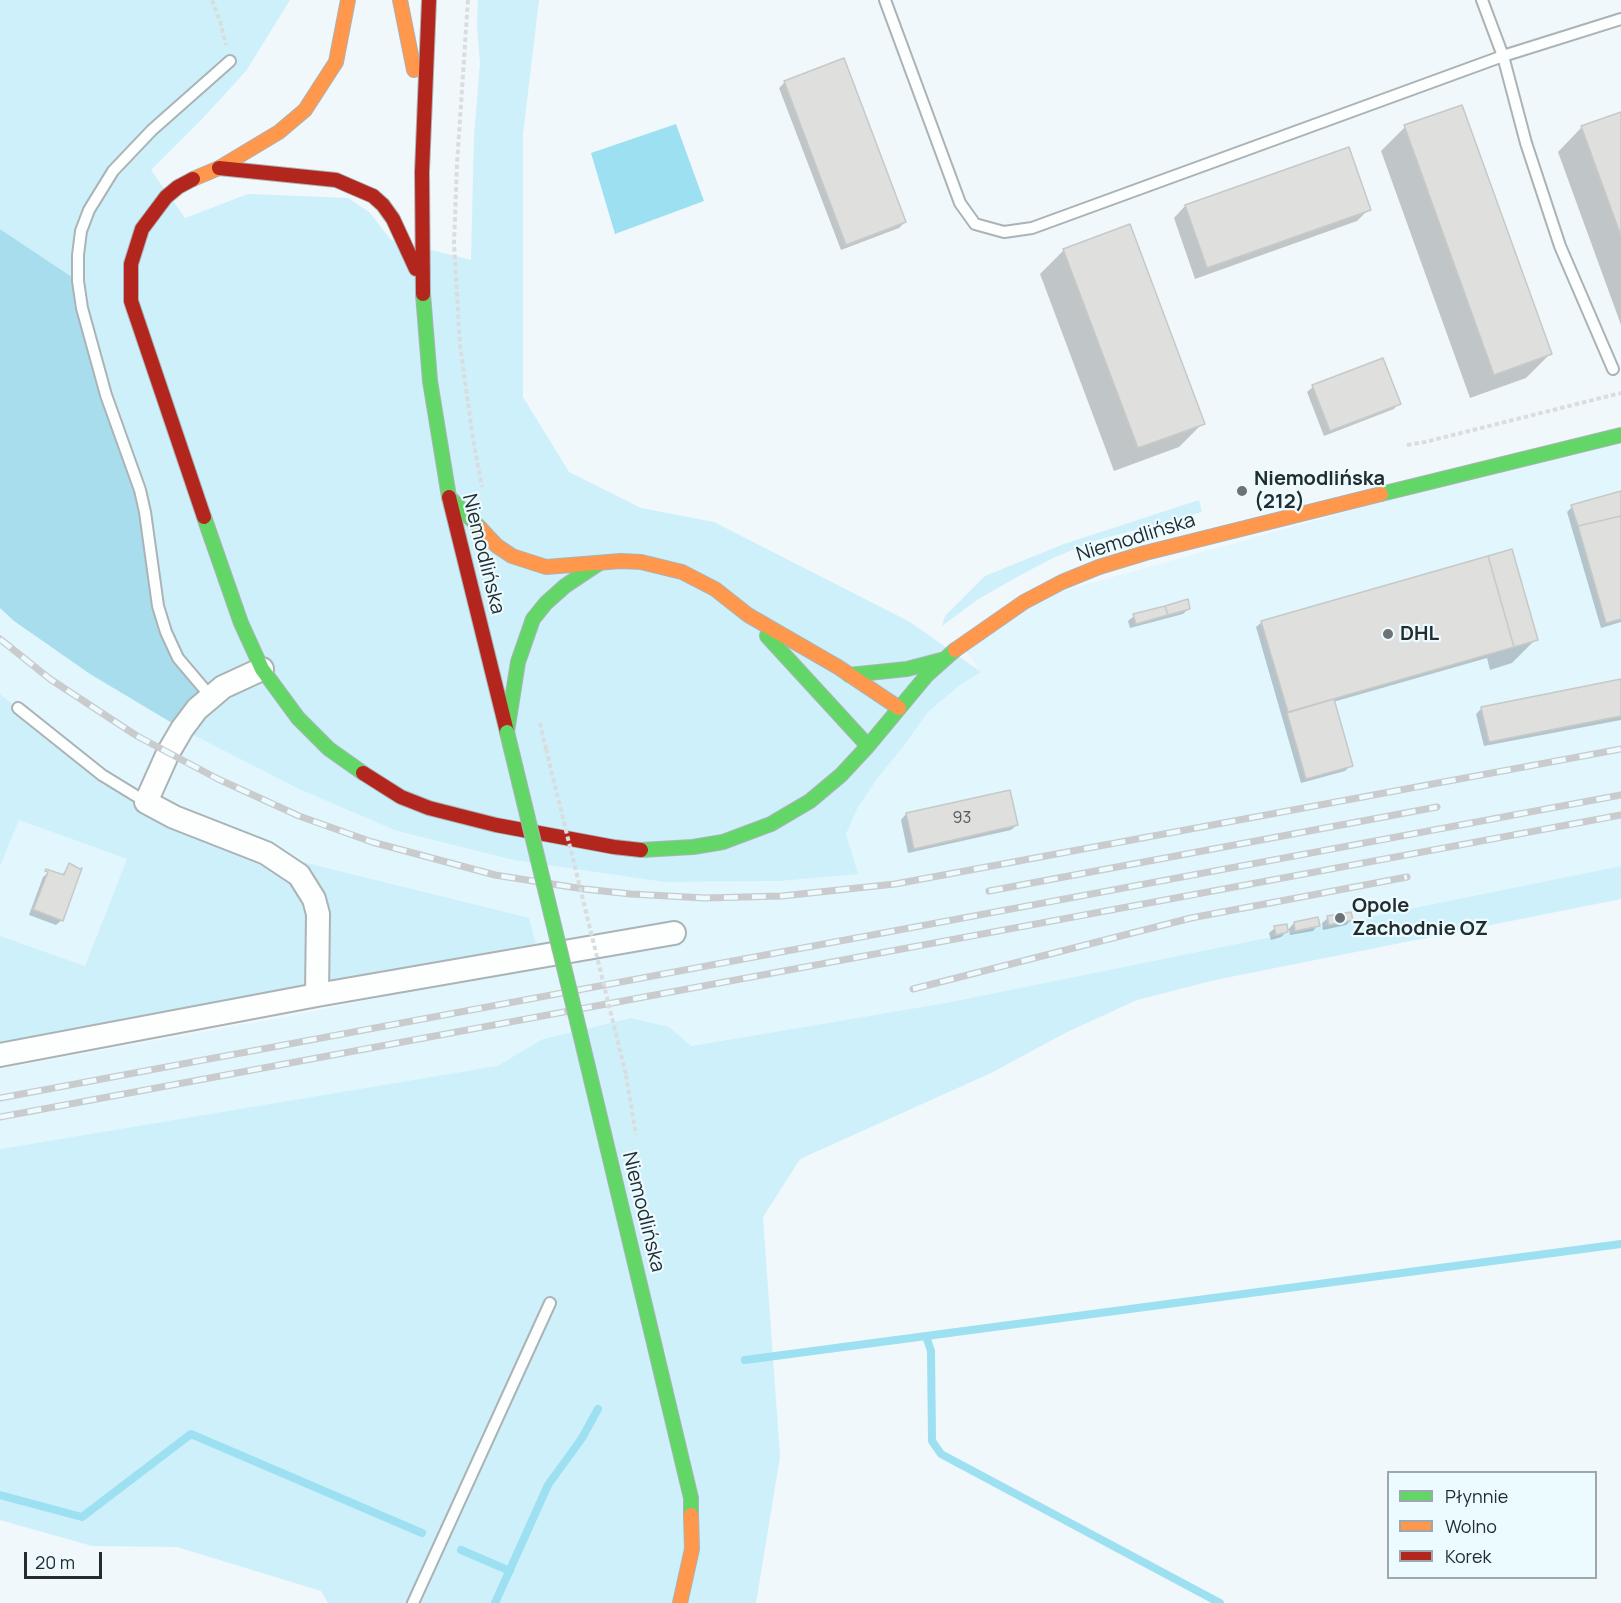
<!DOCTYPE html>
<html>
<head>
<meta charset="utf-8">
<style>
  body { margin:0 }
  #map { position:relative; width:1621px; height:1603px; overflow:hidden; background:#f0f8fb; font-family:Manrope,sans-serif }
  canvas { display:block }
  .legend { position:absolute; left:1387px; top:1471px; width:210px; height:108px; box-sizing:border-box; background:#ecfbff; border:2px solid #9ca8ac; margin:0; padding:8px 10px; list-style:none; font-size:18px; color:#232c2f }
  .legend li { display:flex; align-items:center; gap:12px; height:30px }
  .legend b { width:30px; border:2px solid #9ca8ac }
  .scale { position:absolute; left:24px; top:1552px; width:78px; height:27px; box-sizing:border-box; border:3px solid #232c2f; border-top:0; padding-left:8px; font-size:18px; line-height:21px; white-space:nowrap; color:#232c2f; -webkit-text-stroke:4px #ecfbff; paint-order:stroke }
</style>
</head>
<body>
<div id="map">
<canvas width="1621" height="1603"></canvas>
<ul class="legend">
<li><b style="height:8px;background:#63d668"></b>Płynnie</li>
<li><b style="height:8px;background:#ff974d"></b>Wolno</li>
<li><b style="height:8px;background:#b3261e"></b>Korek</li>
</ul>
<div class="scale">20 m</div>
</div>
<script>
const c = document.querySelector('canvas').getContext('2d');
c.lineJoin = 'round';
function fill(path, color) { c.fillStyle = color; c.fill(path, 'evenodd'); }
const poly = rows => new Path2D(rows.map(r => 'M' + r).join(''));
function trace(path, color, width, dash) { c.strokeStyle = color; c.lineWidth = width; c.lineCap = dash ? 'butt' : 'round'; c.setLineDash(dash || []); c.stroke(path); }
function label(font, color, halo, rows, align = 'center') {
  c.font = font + ' Manrope,sans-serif'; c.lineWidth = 4.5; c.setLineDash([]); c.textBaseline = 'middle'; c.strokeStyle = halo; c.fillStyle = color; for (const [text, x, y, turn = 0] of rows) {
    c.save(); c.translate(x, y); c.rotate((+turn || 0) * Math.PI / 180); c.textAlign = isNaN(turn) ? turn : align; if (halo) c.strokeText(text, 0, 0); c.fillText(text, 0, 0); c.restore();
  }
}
fill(poly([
  [1621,435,1621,866,946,1003,690,1046,669,1027,631,1018,543,1039,497,1066,0,1149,0,1069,295,1015,541,964,266,853,146,802,0,694,0,608,14,621,90,674,182,729,397,831,513,860,664,882,781,881,857,874,846,834,857,809,879,776,903,747,928,712,960,685,980,672,962,644,1024,602],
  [19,820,127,859,85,966,0,936,0,866]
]), '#e1f6fd');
fill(poly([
  [0,0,290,0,246,71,203,118,151,170,185,218,248,194,348,198,369,212,391,240,471,260,474,136,480,63,477,26,478,0,539,0,523,134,523,397,569,472,641,508,714,522,910,622,981,672,960,685,928,712,903,747,879,776,857,809,846,834,858,874,781,881,664,882,513,860,397,831,299,789,182,729,166,632,78,281,0,229],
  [1199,500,1202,512,1094,541,1053,558,1015,578,977,600,942,626,945,616,985,576,1064,544],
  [0,694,102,775,266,853,529,918,541,964,0,1055,0,936,85,966,127,859,19,820,0,866],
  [1621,866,1621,899,1215,980,1137,1000,1065,1033,991,1073,800,1159,763,1217,780,1457,756,1603,328,1603,321,1591,177,1547,92,1546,0,1520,0,1149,497,1066,543,1039,631,1018,669,1027,691,1046,946,1003]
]), '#cdf0fa');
fill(poly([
  [0,229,78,281,140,490,153,577,178,658,211,697,182,729,90,674,14,621,0,608]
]), '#a7ddec');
fill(poly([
  [676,124,704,201,615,234,591,153]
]), '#9de0f2');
fill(poly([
  [785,82,905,222,899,228,841,250,779,88],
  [1621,113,1621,325,1558,152,1581,128],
  [1405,127,1550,354,1526,378,1470,398,1381,151],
  [1348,149,1369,209,1357,221,1195,279,1174,218,1185,206],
  [1064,250,1203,423,1179,447,1114,471,1040,274],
  [1313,387,1399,403,1394,409,1324,436,1307,392],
  [1621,492,1621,622,1601,628,1567,512,1572,507],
  [1189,608,1183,614,1130,628,1128,621,1134,616],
  [1262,622,1536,639,1512,663,1490,670,1487,658,1333,702,1351,765,1345,771,1301,783,1256,627],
  [1621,681,1621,720,1484,746,1476,714,1482,708],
  [906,814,1017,825,1011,830,908,853,901,820],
  [69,866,62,920,56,925,29,915,43,877,49,872,61,876],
  [1328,918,1351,920,1346,925,1323,930,1322,923],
  [1294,923,1318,925,1313,931,1290,935,1289,930,1281,937,1271,940,1269,933,1275,928,1287,931]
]), '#0003');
trace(poly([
  [926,1336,931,1351,932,1441,941,1454,1220,1603],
  [745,1360,1621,1244],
  [0,1495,82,1517,191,1434,422,1533],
  [461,1550,510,1571],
  [495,1603,548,1485,582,1438,598,1409]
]), '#9de0f2', 8);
const building = poly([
  [844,58,906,222,846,245,784,81,844,58],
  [1462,105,1552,354,1494,375,1404,125,1462,105],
  [1621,112,1621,236,1581,126,1621,112],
  [1349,147,1371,210,1207,268,1185,205,1349,147],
  [1130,224,1205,424,1138,448,1063,249,1130,224],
  [1383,358,1401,404,1330,431,1312,385,1383,358],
  [1621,491,1621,516,1578,526,1571,505,1621,491],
  [1621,516,1621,619,1606,623,1578,526,1621,516],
  [1512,549,1538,640,1514,647,1488,556,1512,549],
  [1488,556,1514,647,1288,712,1261,621,1488,556],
  [1188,599,1190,609,1168,615,1165,606,1188,599],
  [1165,606,1168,615,1136,624,1133,614,1165,606],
  [1621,679,1621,716,1489,742,1481,707,1621,679],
  [1334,699,1353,766,1306,779,1287,713,1334,699],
  [1010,790,1018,825,914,849,906,813,1010,790],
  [69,863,80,869,82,868,63,921,32,909,34,908,48,872,45,871,46,869,64,875,69,863],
  [1351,912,1353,920,1329,925,1327,916,1351,912],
  [1318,917,1320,926,1295,931,1294,922,1318,917],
  [1287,924,1288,932,1276,935,1274,926,1287,924]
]);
fill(building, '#dfe0de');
trace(building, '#c7c9c7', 1.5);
const lane = poly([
  [885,0,960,203,975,224,1004,232,1032,228,1503,56,1482,0],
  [1613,369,1560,246,1526,143,1503,56,1621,19],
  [211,697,178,658,166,632,158,606,145,512,140,490,106,395,82,308,78,281,78,255,81,231,89,210,113,171,152,130,230,61],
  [18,708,102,775,146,802],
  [413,1603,550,1303]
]);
const street = poly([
  [317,995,674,933],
  [0,1055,317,995,318,914,314,899,299,875,266,853,174,817,146,802,168,753,182,729,197,709,223,687,262,669]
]);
const fast = poly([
  [423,294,430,381,449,497,480,528],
  [1381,494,1621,435],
  [204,517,241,623,262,669,298,718,329,749,363,773],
  [767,636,868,746],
  [849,675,907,669,945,659],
  [507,732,518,662,533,619,546,603,565,586,598,564],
  [641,850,693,847,723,842,771,824,810,801,841,775,868,746,927,675,955,650],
  [579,1029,691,1498,691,1515]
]);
const slow = poly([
  [400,0,414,70],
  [193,179,219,168,279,132,305,110,336,62,348,0],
  [480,528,497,546,512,556,546,567,621,561,641,562,682,572,715,589,748,615,838,667,899,708],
  [955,650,1024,602,1062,582,1099,567,1145,553,1381,494],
  [680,1603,692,1549,691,1515]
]);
const jam = poly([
  [219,168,336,180,373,196,383,205,393,219,416,269],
  [193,179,178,187,166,197,142,229,131,264,131,301,204,517],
  [423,294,422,172,429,0],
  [449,497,507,732],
  [363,773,401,797,429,808,496,825,614,847,641,850]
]);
trace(lane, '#abb3b5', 14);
trace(street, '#abb3b5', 26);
trace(fast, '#abb3b5', 16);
trace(slow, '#abb3b5', 16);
trace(jam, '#abb3b5', 16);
trace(poly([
  [212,0,220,21,226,45],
  [468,0,457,164,454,244,460,345,473,439,482,487],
  [1407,445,1425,442,1621,393],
  [540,723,546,749],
  [626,1075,636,1135]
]), '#daddde', 4, [4.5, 3]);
trace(lane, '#fdfefe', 10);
trace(street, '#fdfefe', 22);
trace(fast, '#63d668', 14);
trace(slow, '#ff974d', 14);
trace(jam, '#b3261e', 14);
const rail = poly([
  [0,639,50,679,137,736,218,779,299,816,372,842,495,875,584,889,631,894,705,898,782,896,895,884,1621,749],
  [989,891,1437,807],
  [913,989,1191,918,1407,877],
  [0,1098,1621,795],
  [0,1117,1621,815]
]);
trace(rail, '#c9cbcc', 7);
trace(rail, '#ecfbff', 4.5, [14]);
const fastBridge = poly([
  [507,732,579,1029]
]);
trace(fastBridge, '#abb3b5', 16, []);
trace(poly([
  [546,749,626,1075]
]), '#daddde', 4, [4.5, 3]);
trace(fastBridge, '#63d668', 14);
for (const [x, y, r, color] of [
  [1242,491,6,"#6b7376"],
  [1388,634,6,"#6b7376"],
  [1340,918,6,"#6b7376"]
]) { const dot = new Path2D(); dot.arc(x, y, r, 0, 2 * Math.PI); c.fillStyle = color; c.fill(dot); trace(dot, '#ecfbff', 2); }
label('16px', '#52595b', null, [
  ["93",962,819]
]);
label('bold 20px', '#232c2f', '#ecfbff', [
  ["Niemodlińska",1254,479],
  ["(212)",1254,502],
  ["DHL",1400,634],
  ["Opole",1352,906],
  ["Zachodnie OZ",1352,929]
], 'left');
label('20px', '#232c2f', '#ecfbff', [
  ["Niemodlińska",1136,538,-17],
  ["Niemodlińska",483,554,76],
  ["Niemodlińska",643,1212,76]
]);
</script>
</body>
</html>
